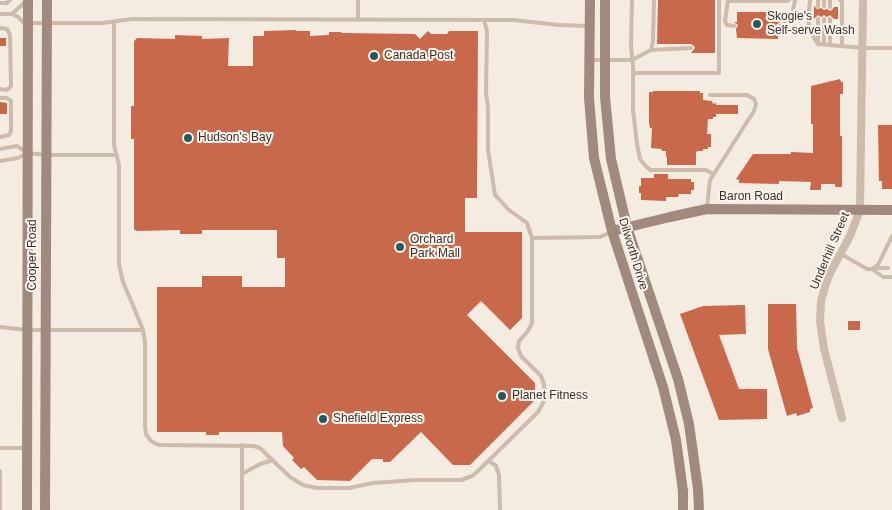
<!DOCTYPE html>
<html>
<head>
<meta charset="utf-8">
<style>
  body { margin:0 }
  canvas { display:block; background:#f4ebe1 }
</style>
</head>
<body>
<canvas width="892" height="510"></canvas>
<script>
const c = document.querySelector('canvas').getContext('2d');
c.lineJoin = 'round';
function fill(path, color) { c.fillStyle = color; c.fill(path, 'evenodd'); }
const poly = rows => new Path2D(rows.map(r => 'M' + r).join(''));
function trace(path, color, width, dash) { c.strokeStyle = color; c.lineWidth = width; c.lineCap = dash ? 'butt' : 'round'; c.setLineDash(dash || []); c.stroke(path); }
function label(font, color, halo, rows, align = 'center') {
  c.font = font + ' Helvetica,sans-serif'; c.lineWidth = 4; c.setLineDash([]); c.textBaseline = 'middle'; c.strokeStyle = halo; c.fillStyle = color; for (const [text, x, y, turn = 0] of rows) {
    c.save(); c.translate(x, y); c.rotate((+turn || 0) * Math.PI / 180); c.textAlign = isNaN(turn) ? turn : align; if (halo) c.strokeText(text, 0, 0); c.fillText(text, 0, 0); c.restore();
  }
}
fill(poly([
  [658,0,715,0,715,53,691,53,695,48,694,46,691,44,657,44],
  [814,6,817,9,821,8,824,10,827,9,830,11,832,10,834,7,838,7,838,19,834,19,830,15,827,17,824,15,821,17,818,15,814,19],
  [737,12,780,12,780,22,776,25,778,29,778,39,737,38,736,29,738,25,734,22,737,22],
  [296,30,296,31,310,31,310,36,329,35,329,32,341,32,342,33,415,34,420,39,428,31,431,34,447,34,449,31,478,31,477,198,465,198,465,232,522,232,522,318,510,330,481,301,467,315,535,383,535,400,470,465,453,465,421,432,390,462,383,462,383,459,372,459,350,481,317,480,304,467,301,469,292,460,294,458,283,446,282,432,219,432,219,435,206,435,206,432,157,432,157,287,202,287,202,276,242,276,242,287,285,287,285,258,277,258,277,230,202,230,202,234,180,234,180,230,136,231,134,229,134,139,131,139,131,106,134,106,134,41,137,38,175,39,175,35,202,36,202,39,229,38,228,66,253,66,253,36,264,36,264,31],
  [0,38,6,38,6,46,0,46],
  [840,79,841,82,843,82,843,94,840,94,840,136,842,136,842,187,835,187,835,184,821,184,821,190,810,190,811,182,779,181,779,184,739,183,739,180,736,179,753,154,791,154,791,152,813,153,813,124,811,124,811,86],
  [653,91,700,91,700,93,703,93,703,100,712,101,713,104,716,103,716,105,738,105,738,114,716,114,716,117,713,117,713,119,708,119,707,134,711,134,711,147,708,147,708,149,703,149,703,151,698,151,696,152,696,165,667,165,667,157,666,157,666,151,662,151,661,149,651,148,652,128,650,128,649,123,649,92,653,92],
  [0,102,7,103,7,114,0,114],
  [878,125,892,125,892,189,882,189,882,181,879,181],
  [654,174,668,174,668,179,691,179,691,182,694,182,694,190,691,190,691,194,679,194,678,197,666,197,666,201,641,200,641,193,639,193,639,186,641,186,641,178,654,178],
  [768,304,796,304,797,348,813,408,810,409,810,412,797,416,796,413,787,416,768,349],
  [745,305,746,334,719,335,739,389,767,389,767,419,719,420,680,314,703,306],
  [848,321,860,321,860,330,848,330]
]), '#c8694b');
trace(poly([
  [632,0,631,46,633,66,633,110,637,144,640,159,643,163,650,170,706,170,713,174],
  [728,0,725,21,727,25,734,26],
  [810,0,808,20,811,33,818,44,863,48,892,48],
  [818,0,818,6],
  [824,0,824,6],
  [840,0,842,2,842,46],
  [728,1,786,1,789,0],
  [0,3,7,3,10,0],
  [830,7,830,0],
  [0,14,12,14,18,17,26,25],
  [12,14,25,2],
  [818,19,818,44],
  [824,19,824,44],
  [830,19,830,45],
  [358,20,358,0],
  [114,22,114,145,119,165,119,265,123,282,132,303,143,330,145,343,145,425,146,434,151,441,159,445,254,446,260,448,290,477,303,485,317,488,349,488,373,483,415,480,461,480,472,476,477,472,538,412,542,405,545,398,544,384,541,376,521,356,518,348,519,341,528,331,532,323,532,238,527,223,509,210,495,195,488,150,488,108,486,92,487,31,484,20],
  [30,23,103,23,132,19,513,20,559,25,588,26],
  [780,26,788,22,792,16,795,0],
  [0,28,7,29,10,35,11,86,7,90,0,89],
  [651,50,653,41,654,0],
  [591,60,632,60,651,50,691,48],
  [633,73,719,73,719,0],
  [0,98,7,98,11,101,11,131,9,135,0,137],
  [0,149,17,146,28,153,46,155,117,155],
  [0,161,18,158,26,154],
  [707,207,710,180,754,111,756,104,754,99,747,95,710,95],
  [532,238,600,237,611,232],
  [841,254,867,269,872,269,878,265,892,236],
  [875,268,888,268],
  [872,269,883,277,892,277],
  [0,327,27,330,143,330],
  [0,448,25,448],
  [489,461,496,466,499,475,500,510],
  [0,471,0,510],
  [242,474,260,464,273,460],
  [242,510,242,445]
]), '#cdbbac', 4);
trace(poly([
  [842,418,824,349,820,321,821,301,825,287,830,273,850,236,860,210,863,0]
]), '#cdbbac', 8);
trace(poly([
  [590,0,589,98,594,158,612,231,663,387,676,440,683,491,683,510],
  [605,0,605,97,611,159,627,227,678,379,689,424,698,489,699,510],
  [612,231,670,217,707,209,892,210],
  [27,510,28,0],
  [45,510,47,0]
]), '#a18a7d', 10);
for (const [x, y, r, color] of [
  [757,24,5,"#1f5a5e"],
  [374,56,5,"#1f5a5e"],
  [188,138,5,"#1f5a5e"],
  [400,247,5,"#1f5a5e"],
  [502,396,5,"#1f5a5e"],
  [323,419,5,"#1f5a5e"]
]) { const dot = new Path2D(); dot.arc(x, y, r, 0, 2 * Math.PI); c.fillStyle = color; c.fill(dot); trace(dot, '#fbf5ee', 2); }
label('12px', '#3b302b', '#fbf5ee', [
  ["Skogie's",767,17],
  ["Self-serve Wash",767,31],
  ["Canada Post",384,56],
  ["Hudson's Bay",198,138],
  ["Orchard",410,240],
  ["Park Mall",410,254],
  ["Planet Fitness",512,396],
  ["Shefield Express",333,419]
], 'left');
label('12px', '#3b302b', '#fbf5ee', [
  ["Baron Road",751,197],
  ["Underhill Street",830,251,-67],
  ["Dilworth Drive",633,254,73],
  ["Cooper Road",33,255,-90]
]);
</script>
</body>
</html>
